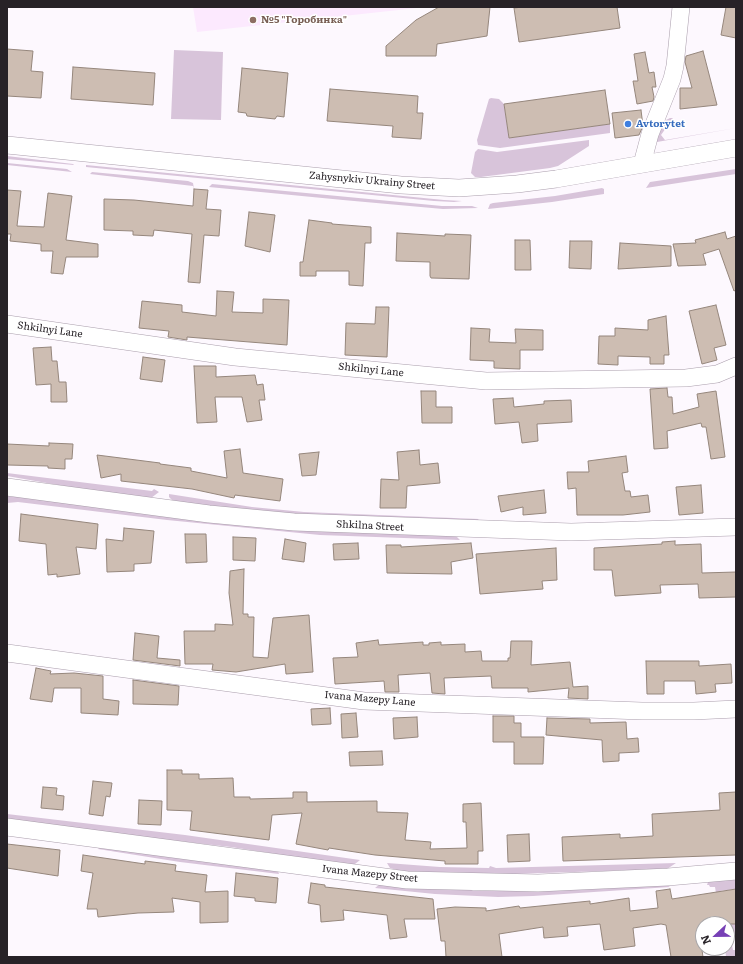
<!DOCTYPE html>
<html>
<head>
<meta charset="utf-8">
<style>
  body { margin:0 }
  #map { position:relative; width:743px; height:964px; overflow:hidden; background:#fdf8fe; font-family:Literata,serif }
  canvas { display:block }
  .frame { position:absolute; inset:0; border:8px solid #272227; pointer-events:none }
  .north { position:absolute; left:695px; top:916px; width:40px; height:40px; box-sizing:border-box; background:#fff; border:1px solid #a9a7a9; border-radius:50%; rotate:248deg; font-size:11px; font-weight:700; line-height:16px; text-align:center; color:#272227 }
  .north::after { content:''; display:block; margin:auto; width:14px; height:18px; background:#7740b6; clip-path:polygon(50% 0,100% 100%,50% 72%,0 100%) }
</style>
</head>
<body>
<div id="map">
<canvas width="743" height="964"></canvas>
<div class="frame"></div>
<div class="north">N</div>
</div>
<script>
const c = document.querySelector('canvas').getContext('2d');
c.lineJoin = 'round';
function fill(path, color) { c.fillStyle = color; c.fill(path, 'evenodd'); }
const poly = rows => new Path2D(rows.map(r => 'M' + r).join(''));
function trace(path, color, width, dash) { c.strokeStyle = color; c.lineWidth = width; c.lineCap = dash ? 'butt' : 'round'; c.setLineDash(dash || []); c.stroke(path); }
function label(font, color, halo, rows, align = 'center') {
  c.font = font + ' Literata,serif'; c.lineWidth = 3; c.setLineDash([]); c.textBaseline = 'middle'; c.strokeStyle = halo; c.fillStyle = color; for (const [text, x, y, turn = 0] of rows) {
    c.save(); c.translate(x, y); c.rotate((+turn || 0) * Math.PI / 180); c.textAlign = isNaN(turn) ? turn : align; if (halo) c.strokeText(text, 0, 0); c.fillText(text, 0, 0); c.restore();
  }
}
fill(poly([
  [193,7,426,7,197,32]
]), '#fce9fe');
fill(poly([
  [174,50,223,52,221,120,171,119],
  [491,98,499,99,504,104,509,138,610,124,610,133,500,148,478,145,477,140,489,99],
  [670,118,673,118,661,135,665,140,736,128,657,142,654,141,664,121],
  [589,140,589,146,558,166,550,168,481,177,475,177,471,173,475,152,478,149,497,152],
  [7,156,73,164,74,165,7,159],
  [7,163,67,169,72,172,7,165],
  [86,165,444,200,462,201,454,202,434,201,279,186,86,167],
  [736,169,736,174,646,188,650,182],
  [92,172,188,181,193,183,194,189,193,186,90,174],
  [212,184,442,206,472,206,478,208,443,209,343,200,209,187],
  [602,188,604,189,604,194,552,202,488,209,490,204,493,203,555,196],
  [7,473,152,491,154,489,159,492,151,498,98,492,7,476],
  [169,494,252,507,304,512,479,519,475,522,260,514,174,502,169,497],
  [7,496,455,535,460,540,320,535,167,520,18,502,7,503],
  [7,814,185,835,360,860,355,864,340,864,231,847,80,830,7,820],
  [100,847,278,871,279,874,180,862,98,849],
  [387,863,440,867,489,868,490,866,496,868,676,863,667,869,481,875,400,871,390,868],
  [736,876,736,889,720,891,724,919,736,918,736,934,730,935,733,950,736,950,736,957,726,957,725,948,727,948,727,924,721,924,715,887,710,887,709,885,707,885,708,882],
  [380,884,469,888,473,891,491,891,497,888,667,885,670,887,533,896,498,897,435,894,375,888]
]), '#d8c4da');
const building = poly([
  [439,7,490,7,487,36,437,44,436,56,386,56,386,46,416,20,439,7],
  [523,7,617,7,620,28,519,42,514,8,523,7],
  [726,7,736,7,736,38,721,35,726,7],
  [7,49,33,51,31,71,43,72,41,98,7,96,7,49],
  [703,51,717,105,680,109,680,88,692,88,685,62,686,56,703,51],
  [645,52,649,73,654,72,656,87,652,87,654,97,653,101,637,104,633,81,638,81,634,54,645,52],
  [73,67,155,73,153,105,71,99,73,67],
  [242,68,288,73,284,117,277,116,275,119,247,116,246,113,238,112,242,68],
  [330,89,418,96,417,113,423,113,421,139,392,137,393,126,327,121,330,89],
  [605,90,610,124,509,138,504,104,605,90],
  [641,110,643,126,639,135,615,138,612,113,641,110],
  [194,189,208,190,206,209,221,210,219,236,204,235,200,283,188,282,192,234,154,230,153,236,133,235,133,231,104,230,104,199,134,200,193,206,194,189],
  [7,190,21,191,17,226,44,227,48,193,72,196,66,240,98,244,98,257,66,257,63,274,51,273,53,251,41,251,41,244,10,241,11,234,7,234,7,190],
  [249,212,275,215,270,252,245,246,249,212],
  [309,220,332,223,332,224,371,227,371,243,365,243,363,286,349,285,349,271,316,271,316,276,300,276,300,262,303,262,309,220],
  [725,232,727,239,736,236,736,290,734,291,719,249,703,254,706,265,678,266,673,244,696,243,695,240,725,232],
  [397,233,445,236,445,234,471,235,469,279,431,278,430,276,430,262,396,261,397,233],
  [515,240,530,240,531,270,515,270,515,240],
  [570,241,592,241,591,269,569,268,570,241],
  [620,243,671,246,671,266,618,269,620,243],
  [217,291,234,292,232,312,263,313,263,299,289,300,287,345,187,337,187,340,168,337,169,331,139,328,142,301,182,305,182,312,216,316,217,291],
  [716,305,726,345,714,348,717,360,702,364,689,311,716,305],
  [376,307,389,307,387,357,345,355,346,323,375,324,376,307],
  [666,316,669,355,664,355,664,364,650,364,650,357,618,356,618,365,598,364,599,336,615,336,615,328,648,330,648,320,666,316],
  [471,328,490,329,489,342,516,343,515,329,543,330,543,350,520,350,520,369,494,368,494,361,470,360,471,328],
  [51,347,52,361,57,361,59,382,66,382,67,402,51,402,51,384,36,385,33,348,51,347],
  [143,357,165,360,162,382,140,379,143,357],
  [194,366,216,366,216,377,255,375,257,385,263,384,265,400,259,400,262,420,247,422,242,397,215,397,217,422,197,423,194,366],
  [667,388,668,397,672,397,673,414,699,407,697,394,716,391,725,457,711,459,706,427,702,427,701,423,667,431,668,448,654,449,650,389,667,388],
  [421,391,436,391,436,407,452,407,452,423,422,423,421,391],
  [513,398,514,407,544,404,544,401,571,400,572,422,537,424,538,441,522,443,519,422,495,424,493,399,513,398],
  [49,443,73,444,72,459,65,459,65,469,48,468,48,466,7,465,7,444,49,446,49,443],
  [240,449,243,473,283,479,280,501,235,495,234,498,192,489,121,481,121,474,101,478,97,455,160,463,160,464,191,468,191,471,227,478,224,451,240,449],
  [419,450,420,465,438,463,440,483,407,486,406,508,380,508,381,479,399,480,397,452,419,450],
  [319,452,316,475,302,476,299,454,319,452],
  [626,456,628,472,622,473,625,491,630,491,631,497,648,495,650,512,623,515,577,515,576,488,568,489,567,472,589,472,588,461,626,456],
  [701,485,703,513,679,515,676,487,701,485],
  [544,490,546,513,523,515,523,507,501,512,498,496,544,490],
  [21,514,98,524,96,549,76,547,80,574,57,577,57,574,48,575,46,544,19,541,21,514],
  [124,528,154,531,151,563,134,564,134,571,107,572,106,539,123,541,124,528],
  [185,534,206,534,207,562,186,563,185,534],
  [233,537,256,538,255,561,233,560,233,537],
  [285,539,306,543,304,562,282,559,285,539],
  [675,541,675,545,701,544,702,573,736,572,736,597,699,598,698,584,660,585,661,593,615,596,612,570,594,570,594,548,662,544,662,542,675,541],
  [358,543,359,559,334,560,333,544,358,543],
  [471,543,473,558,451,562,452,574,387,573,386,545,401,545,401,547,471,543],
  [556,548,557,580,542,581,543,589,480,594,476,554,556,548],
  [244,569,243,614,248,614,248,617,254,617,253,657,268,658,273,618,309,615,313,672,286,674,285,664,236,672,212,670,213,664,185,664,184,631,215,631,215,624,233,625,229,593,230,571,244,569],
  [135,633,159,636,157,658,180,660,180,666,133,660,135,633],
  [378,640,379,645,423,642,423,645,429,645,429,643,441,642,441,645,465,644,465,652,481,651,482,661,508,661,508,658,510,658,511,641,532,641,531,665,570,662,573,687,588,686,588,699,568,698,569,688,528,692,528,688,492,688,491,676,444,678,445,694,432,693,430,673,398,675,399,692,385,692,384,681,335,684,333,658,358,657,356,643,378,640],
  [646,661,699,661,699,666,731,664,732,683,715,684,716,692,696,694,695,681,664,681,664,694,647,694,646,661],
  [36,668,51,671,50,674,74,673,103,676,103,699,119,701,118,715,81,713,81,688,54,688,52,702,30,699,36,668],
  [133,680,179,686,178,705,133,704,133,680],
  [330,708,331,724,312,725,311,709,330,708],
  [356,713,358,737,342,738,341,714,356,713],
  [493,716,514,716,514,723,521,723,521,737,544,737,543,764,514,764,514,742,493,742,493,716],
  [417,717,418,737,394,739,393,718,417,717],
  [547,718,590,719,590,723,626,722,627,739,638,738,639,752,619,753,619,761,603,762,602,740,546,735,547,718],
  [382,751,383,765,350,766,349,752,382,751],
  [167,770,182,770,182,774,199,774,199,779,233,778,234,797,250,797,250,799,293,798,293,792,307,792,307,802,377,801,377,812,408,813,405,840,431,842,430,849,467,848,466,822,463,822,463,804,481,803,483,851,478,851,478,864,445,864,445,861,375,855,329,848,328,850,296,844,302,813,272,815,269,840,190,830,192,811,167,810,167,770],
  [93,781,112,783,110,797,106,796,103,816,89,814,93,781],
  [43,787,57,788,56,795,64,796,63,810,41,808,43,787],
  [736,792,736,855,563,861,562,837,620,834,620,838,653,836,652,814,720,810,719,793,736,792],
  [139,800,162,801,161,825,138,824,139,800],
  [529,834,530,861,508,862,507,835,529,834],
  [7,844,60,850,58,876,7,868,7,844],
  [83,855,145,864,145,861,176,865,175,871,207,875,205,892,228,891,228,922,200,923,200,902,172,898,174,912,138,913,98,917,97,909,87,909,93,873,81,871,83,855],
  [236,873,278,878,276,903,255,901,255,898,234,896,236,873],
  [311,883,325,885,325,887,433,899,435,919,404,919,407,937,390,939,387,915,343,910,344,920,321,922,320,905,308,903,311,883],
  [670,889,672,899,736,889,736,924,703,924,703,929,699,930,703,957,671,957,666,925,661,924,633,928,635,946,604,950,600,924,567,927,568,936,544,938,543,927,499,934,502,957,446,957,445,941,441,941,437,909,455,907,486,908,486,911,519,906,520,908,590,901,590,904,629,898,630,911,658,908,656,891,670,889]
]);
fill(building, '#cdbdb2');
trace(building, '#95867c', 1);
const minor = poly([
  [7,145,401,185,459,188,517,184,556,179,736,148],
  [642,164,650,134,672,79,675,66,681,7],
  [7,324,235,357,486,381,686,378,717,374,736,366],
  [7,487,209,514,294,522,571,532,736,527],
  [7,653,364,701,642,711,694,711,736,709],
  [7,827,407,880,538,883,668,877,736,871]
]);
trace(minor, '#aa9eac', 18);
trace(minor, '#fff', 17);
for (const [x, y, r, color] of [
  [253,20,4,"#8d6e63"],
  [628,124,4,"#3f7fe0"]
]) { const dot = new Path2D(); dot.arc(x, y, r, 0, 2 * Math.PI); c.fillStyle = color; c.fill(dot); trace(dot, '#fff', 1.5); }
label('bold 10px', '#785e54', '#fff', [
  ["№5 \"Горобинка\"",261,20]
], 'left');
label('bold 10px', '#366cbe', '#fff', [
  ["Avtorytet",636,124]
], 'left');
label('10px', '#272227', '#fff', [
  ["Zahysnykiv Ukrainy Street",372,181,5],
  ["Shkilnyi Lane",50,330,8],
  ["Shkilnyi Lane",371,370,6],
  ["Shkilna Street",370,526,3],
  ["Ivana Mazepy Lane",370,699,5],
  ["Ivana Mazepy Street",370,874,6]
]);
</script>
</body>
</html>
